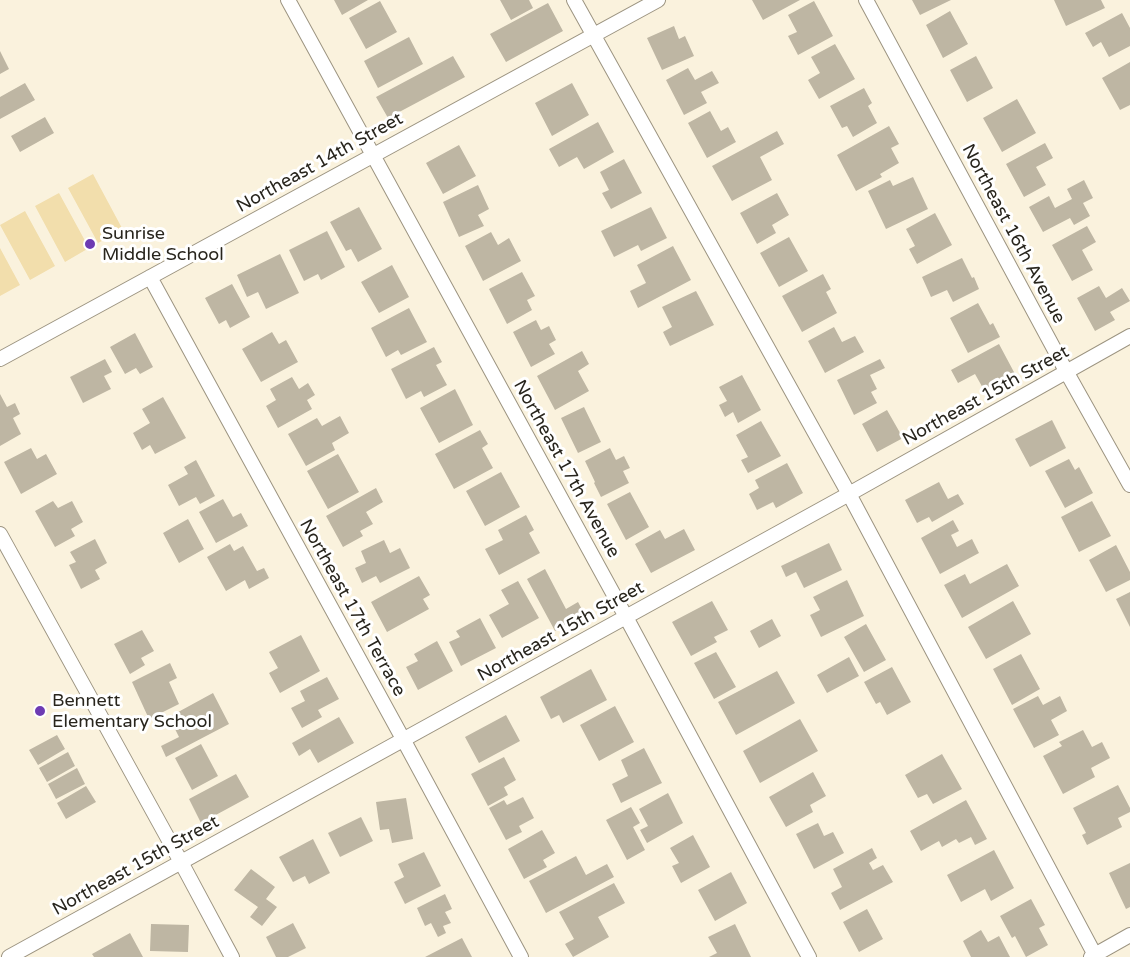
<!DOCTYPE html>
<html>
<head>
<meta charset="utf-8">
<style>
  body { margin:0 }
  canvas { display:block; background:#faf2dd }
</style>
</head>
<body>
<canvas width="1130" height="957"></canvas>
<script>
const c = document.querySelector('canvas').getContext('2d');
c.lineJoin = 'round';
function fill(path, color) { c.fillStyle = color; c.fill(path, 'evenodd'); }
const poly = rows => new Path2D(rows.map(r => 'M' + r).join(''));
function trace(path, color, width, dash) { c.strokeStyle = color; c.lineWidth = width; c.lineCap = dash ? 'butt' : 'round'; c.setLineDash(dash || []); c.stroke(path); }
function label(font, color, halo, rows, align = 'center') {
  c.font = font + ' "Varela Round",sans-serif'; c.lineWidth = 6; c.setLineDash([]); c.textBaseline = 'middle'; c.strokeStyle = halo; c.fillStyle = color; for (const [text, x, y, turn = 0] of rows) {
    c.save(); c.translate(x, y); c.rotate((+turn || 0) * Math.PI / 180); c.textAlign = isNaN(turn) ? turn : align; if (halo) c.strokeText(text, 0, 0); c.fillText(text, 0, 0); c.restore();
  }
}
fill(poly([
  [93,174,123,230,98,243,68,188],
  [59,193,89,248,65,262,35,206],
  [25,211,55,266,30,280,0,225],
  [0,248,20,285,0,296]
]), '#f2deac');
fill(poly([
  [334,0,368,0,342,15],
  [500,0,529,0,533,8,511,20],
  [752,0,800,0,763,20],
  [912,0,951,0,920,15],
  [1054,0,1101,0,1105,8,1066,26],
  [380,1,397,32,366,49,349,18],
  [814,1,833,36,798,55,788,36,797,32,788,15],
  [548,3,563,31,506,62,490,34],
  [950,11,968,44,943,58,926,25],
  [1122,13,1130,28,1130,46,1109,57,1101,42,1093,47,1085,33],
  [674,26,679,39,685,36,694,56,662,70,647,38],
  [409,37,423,64,378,88,364,61],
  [835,44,855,79,819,99,808,80,820,73,811,57],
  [0,51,9,69,0,74],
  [453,56,465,77,388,118,376,97],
  [976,56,993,88,967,102,950,70],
  [1130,62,1130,105,1120,110,1102,78],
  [688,68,695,80,712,71,719,83,701,92,707,103,684,115,666,80],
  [25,83,35,100,0,119,0,97],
  [572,83,589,115,552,136,535,103],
  [864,88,872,103,868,106,877,123,853,137,847,126,842,128,830,106],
  [1017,99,1036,133,1002,152,983,118],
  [710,111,721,131,728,127,736,142,707,158,688,123],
  [45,117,54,133,20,152,11,136],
  [598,122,614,152,584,169,577,157,559,167,549,149],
  [889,126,899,144,891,148,899,163,880,174,882,177,856,191,837,155],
  [777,131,784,144,760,157,772,180,732,201,712,166],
  [1045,143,1053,158,1036,167,1046,185,1024,197,1006,164],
  [459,145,476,176,443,194,426,163],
  [624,159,642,193,611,209,602,193,609,190,600,172],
  [913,177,928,209,886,229,868,191,890,180,893,186],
  [1084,180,1093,198,1083,203,1090,216,1074,225,1070,218,1043,232,1029,207,1049,196,1055,208,1072,199,1067,189],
  [478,185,489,209,478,215,484,226,459,237,443,202],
  [777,193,789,215,772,225,776,233,757,244,740,213],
  [359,207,382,249,358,262,351,249,346,251,330,222],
  [651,207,667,238,641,251,638,245,614,257,601,231],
  [935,213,952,245,917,264,909,249,915,246,906,229],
  [1087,226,1096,242,1082,250,1093,270,1072,281,1052,245],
  [327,231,345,267,321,280,318,274,304,281,289,250],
  [491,232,498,245,509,238,521,261,483,281,465,246],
  [789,237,808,271,779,287,760,253],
  [673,246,691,280,638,308,630,291,646,283,637,265],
  [280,254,299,293,266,309,258,292,247,297,237,275],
  [962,258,972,278,974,277,979,289,953,302,947,290,931,297,922,277],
  [392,265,409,297,379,313,361,282],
  [522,272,535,296,527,300,532,310,507,324,489,289],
  [823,274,831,289,826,292,837,313,802,332,782,296],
  [232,284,250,317,230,328,226,320,219,324,205,298],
  [1099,286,1106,298,1122,288,1130,301,1110,312,1115,320,1095,331,1077,298],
  [696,291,714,325,670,346,663,332,672,327,662,307],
  [978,303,990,325,993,323,1000,337,968,353,950,318],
  [409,308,427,342,401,355,398,350,386,357,371,328],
  [536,320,541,330,549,326,556,340,549,344,555,354,531,367,513,332],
  [834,327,842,342,855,336,864,352,825,373,808,341],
  [272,332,279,344,286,340,298,362,261,382,242,349],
  [135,333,153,367,140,374,136,368,125,374,110,347],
  [999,344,1015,374,984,390,975,374,958,383,951,370],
  [434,347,442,362,436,365,447,385,424,397,421,391,406,399,391,369],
  [582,351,589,364,578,371,589,391,555,410,537,376],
  [105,359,112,372,104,376,111,389,83,403,70,377],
  [880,359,885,368,870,375,877,389,871,392,877,403,854,415,837,380],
  [742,375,761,410,738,423,733,412,725,417,719,405,727,401,719,387],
  [292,377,299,389,308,383,315,395,307,400,312,409,278,428,266,406,276,400,270,389],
  [455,389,473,425,439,443,420,408],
  [0,394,7,407,15,403,20,414,13,418,21,434,0,446],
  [163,397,186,438,155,454,150,445,142,450,133,433,150,423,142,409],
  [584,407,601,442,578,453,561,418],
  [887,410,903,438,877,452,862,424],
  [340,416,349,433,332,443,335,450,306,466,288,434,317,418,322,426],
  [1052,420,1066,448,1030,467,1015,439],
  [761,421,781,456,748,473,741,460,748,457,736,435],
  [480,430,488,444,482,448,493,468,454,489,435,454],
  [31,448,37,459,46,454,57,474,21,494,4,462],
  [610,448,616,460,624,456,630,468,623,471,629,483,601,497,594,483,595,482,585,461],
  [338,454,359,492,328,509,307,471],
  [1069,459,1075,470,1079,467,1093,493,1065,508,1045,471],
  [196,460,215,496,200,504,196,497,179,506,168,485,188,474,184,467],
  [787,463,803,493,776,508,773,502,757,510,749,494,759,488,755,480],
  [501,472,520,507,485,526,466,491],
  [939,482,948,499,958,494,964,504,932,522,929,517,917,523,905,500],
  [376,488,383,502,366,512,373,524,360,531,363,536,343,547,326,516],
  [630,492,649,527,626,540,607,504],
  [223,499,233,517,241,513,248,526,216,543,199,512],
  [53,501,58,508,72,501,83,522,71,529,75,536,55,547,35,511],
  [1092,501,1111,536,1079,552,1061,517],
  [526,515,534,530,529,533,540,553,499,575,485,549,503,540,498,530],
  [188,519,204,549,179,563,163,533],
  [953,520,959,531,951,535,957,547,972,539,979,553,940,574,921,538],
  [684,529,695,550,651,573,635,544,660,530,665,539],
  [95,539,107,563,95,570,100,579,81,589,69,565,76,562,70,552],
  [384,540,390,553,400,548,410,568,380,583,376,576,362,583,355,568,366,563,361,551],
  [829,543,842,570,804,588,796,572,786,577,781,566],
  [230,544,234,551,243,546,257,571,264,568,269,578,249,589,245,580,226,591,207,557],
  [1116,545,1130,572,1130,580,1106,592,1089,560],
  [1007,564,1019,586,962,618,944,585,965,574,970,584],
  [545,569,566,609,578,602,585,615,555,631,527,579],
  [419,576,430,595,423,599,429,609,387,632,371,602],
  [847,580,864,616,821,637,810,615,820,610,813,597],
  [518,581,539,618,502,638,489,615,509,604,501,590],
  [1130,592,1130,627,1116,599],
  [712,601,728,630,714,637,717,642,691,656,672,622],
  [1013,601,1031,634,986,659,968,627],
  [480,618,496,648,461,666,449,642,460,637,456,631],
  [772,619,781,636,759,648,750,631],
  [866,624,886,660,864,672,844,637],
  [142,630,154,651,141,658,145,665,130,674,114,644],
  [301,635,320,671,280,693,269,673,278,668,269,652],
  [437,641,453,671,418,690,406,667,418,661,414,654],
  [716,652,736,687,714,699,694,663],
  [1021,654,1040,689,1012,705,993,669],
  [849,657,859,676,827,693,817,675],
  [170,663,177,678,169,682,179,704,149,719,132,682],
  [892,667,911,702,887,715,880,702,876,704,864,682],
  [591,669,607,700,563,723,559,715,551,719,540,697],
  [777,671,795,703,736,735,718,702],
  [327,677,339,699,318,710,322,717,302,728,291,708,305,701,300,691],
  [213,693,229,724,166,757,161,746,179,737,169,717],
  [1038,696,1043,705,1060,696,1067,711,1051,720,1059,735,1034,748,1013,709],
  [615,706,634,742,599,761,580,725],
  [506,715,520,741,479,763,465,737],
  [339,717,354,743,318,763,310,749,299,756,292,743],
  [800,719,818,751,760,783,743,751],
  [1083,730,1092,747,1102,742,1110,758,1091,768,1095,777,1063,794,1043,756,1062,746,1059,742],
  [57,735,65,749,38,765,29,750],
  [201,744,218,776,192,790,175,758],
  [644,748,662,783,621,803,612,784,628,776,621,760],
  [68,752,75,766,47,782,39,768],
  [942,754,962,789,933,804,927,794,918,798,905,775],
  [504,757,516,780,504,787,508,795,488,806,471,774],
  [77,768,85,784,56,799,48,784],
  [813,772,826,796,810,805,813,812,786,827,769,797],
  [236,774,249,797,201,823,189,799],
  [1118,785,1130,808,1130,812,1118,818,1122,827,1087,845,1082,835,1086,833,1073,808],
  [86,786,96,802,66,819,57,803],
  [668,793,683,823,647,843,640,830,648,826,639,809],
  [523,797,534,818,519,826,522,832,506,840,489,808,504,800,507,805],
  [406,798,413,839,392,843,389,829,380,830,376,802],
  [966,800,987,839,975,845,971,837,959,843,956,839,942,847,939,841,921,851,910,831],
  [631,807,640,823,633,827,645,850,627,860,606,820],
  [361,817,373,841,340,857,328,833],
  [818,823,824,836,833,832,844,853,814,869,796,834],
  [542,830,555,853,543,860,547,867,524,879,508,849],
  [693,835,710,867,681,883,672,866,679,863,670,848],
  [313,839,330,873,309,884,305,876,293,882,279,857],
  [872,848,877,858,869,863,873,870,883,865,893,882,840,910,831,893,842,887,833,869],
  [994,850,1014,888,991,901,985,889,961,902,947,875],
  [424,852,441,886,405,904,394,882,404,877,398,864],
  [576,856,586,875,607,864,614,877,546,913,529,881],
  [1130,863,1130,907,1126,909,1109,873],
  [251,869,275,887,266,899,277,907,262,926,250,917,258,907,234,890],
  [731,872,747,903,715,921,698,890],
  [614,883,625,903,598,917,609,937,573,957,565,944,574,939,559,912],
  [445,894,452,909,445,912,451,923,443,926,446,933,438,937,431,923,425,926,417,908],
  [1031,899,1045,925,1039,928,1048,945,1026,957,1015,936,1012,938,1000,916],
  [867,909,883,939,859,952,843,922],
  [293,923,306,948,288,957,276,957,266,937],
  [151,924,189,925,188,952,150,951],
  [735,924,751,957,709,957,717,953,708,937],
  [981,930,988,942,999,936,1010,957,971,957,963,941],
  [130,933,143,957,94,957,92,954],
  [462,938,472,957,425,957]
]), '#beb6a3');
const minor = poly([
  [288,0,626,617,809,957],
  [574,0,849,494,1096,957],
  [866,0,1066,371,1130,485],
  [150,277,403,739,521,957],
  [0,359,658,0],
  [0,534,181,862,232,957],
  [9,957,849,494,1130,336],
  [1091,957,1130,935]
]);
trace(minor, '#9c9481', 16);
trace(minor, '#fff', 14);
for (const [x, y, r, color] of [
  [90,244,6,"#6d3bb3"],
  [40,711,6,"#6d3bb3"]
]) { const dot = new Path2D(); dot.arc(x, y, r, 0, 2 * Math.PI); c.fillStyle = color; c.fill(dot); trace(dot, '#fff', 2); }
label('18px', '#28251d', '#fff', [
  ["Northeast 14th Street",320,163,-29],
  ["Northeast 16th Avenue",1013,234,62],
  ["Northeast 15th Street",986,396,-29],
  ["Northeast 17th Avenue",566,469,61],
  ["Northeast 17th Terrace",352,608,61],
  ["Northeast 15th Street",561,632,-29],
  ["Northeast 15th Street",136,866,-29]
]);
label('18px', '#28251d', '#fff', [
  ["Sunrise",102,234],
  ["Middle School",102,255],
  ["Bennett",52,701],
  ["Elementary School",52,722]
], 'left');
</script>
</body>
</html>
